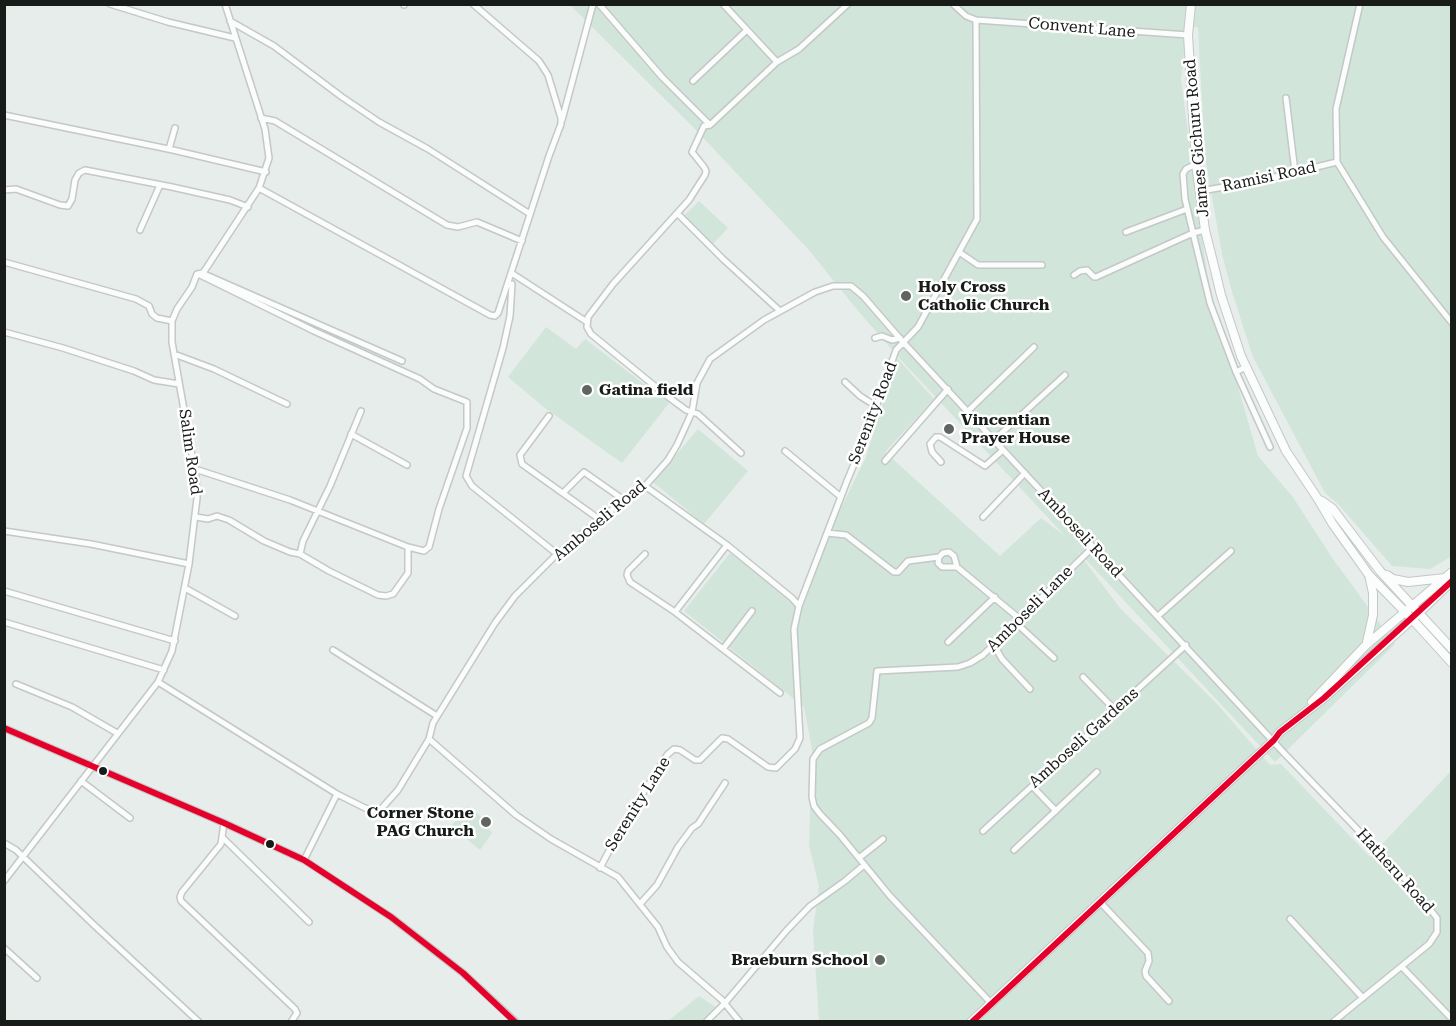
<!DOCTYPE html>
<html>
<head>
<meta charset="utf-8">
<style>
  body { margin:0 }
  #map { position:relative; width:1456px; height:1026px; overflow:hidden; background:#e7edea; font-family:"Roboto Serif",serif }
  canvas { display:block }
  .frame { position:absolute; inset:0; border:6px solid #181c19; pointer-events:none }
</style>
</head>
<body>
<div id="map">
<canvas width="1456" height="1026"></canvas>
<div class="frame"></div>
</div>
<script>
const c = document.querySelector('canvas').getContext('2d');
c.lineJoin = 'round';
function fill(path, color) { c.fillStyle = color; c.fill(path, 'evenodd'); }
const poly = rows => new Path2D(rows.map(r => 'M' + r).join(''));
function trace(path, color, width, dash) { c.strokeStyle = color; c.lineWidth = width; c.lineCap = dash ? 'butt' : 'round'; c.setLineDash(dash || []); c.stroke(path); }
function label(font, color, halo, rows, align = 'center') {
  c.font = font + ' "Roboto Serif",serif'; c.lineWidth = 5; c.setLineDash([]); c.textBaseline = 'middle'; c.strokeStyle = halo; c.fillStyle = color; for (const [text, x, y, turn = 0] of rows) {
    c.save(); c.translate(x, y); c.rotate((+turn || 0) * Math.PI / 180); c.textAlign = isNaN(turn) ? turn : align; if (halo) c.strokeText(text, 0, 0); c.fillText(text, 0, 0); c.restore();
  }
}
fill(poly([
  [570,5,1451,5,1452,556,1430,569,1392,566,1339,505,1325,493,1253,357,1232,292,1222,254,1205,157,1198,27,1187,27,1181,80,1207,274,1221,334,1232,366,1258,456,1292,496,1333,559,1395,644,1275,762,1075,548,1120,608,1218,705,1270,765,1281,764,1370,857,1451,771,1451,1021,819,1021,813,931,819,886,809,846,812,749,804,707,684,611,730,553,798,599,810,571,866,457,897,358,934,399,885,452,1000,556,1041,518,1065,536,901,360,859,312,808,249,693,127],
  [699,201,728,228,712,245,683,217],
  [546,327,576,349,585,339,669,403,622,463,545,408,508,377],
  [698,429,748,471,704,524,653,482],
  [468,806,491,825,489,829,492,833,480,850,451,826],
  [699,996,720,1010,708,1021,667,1022]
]), '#d1e5da');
const minor = poly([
  [110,4,168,22,235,38],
  [404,4,404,5],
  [599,4,662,77,710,125],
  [723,4,777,62],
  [953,4,966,16,976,20,1188,35],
  [1360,4,1336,109,1337,162,1383,237,1452,323],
  [230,21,274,46,342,97,379,122,428,149,530,214],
  [693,81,747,30],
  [1286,98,1295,172],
  [4,115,173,150,266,172],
  [261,118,275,121,447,225,458,227,477,222,522,241],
  [562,120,593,4],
  [169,149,175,128],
  [1196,164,1186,169,1183,174,1185,199,1193,233,1205,230],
  [259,188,490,315,495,316,498,313,549,156,561,124,561,118,548,75,539,61,473,4],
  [4,190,16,189,60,205,68,206,72,199,75,180,79,173,85,170,172,187,230,200,248,207],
  [1201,191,1258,181,1337,162],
  [678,214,723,259,780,311],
  [140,230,160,185],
  [1126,232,1187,209],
  [959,252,978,265,1042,265],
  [4,262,136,299,149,306,152,314,157,318,172,321],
  [204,274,402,361],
  [513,274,587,322],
  [1074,275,1080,271,1087,270,1094,277,1096,277,1193,233,1210,303,1236,372],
  [512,284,510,316,503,348,466,476,472,486,557,554],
  [4,332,63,348,134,371,154,380,179,384],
  [875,338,882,336,892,340,900,338],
  [174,354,214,369,287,404],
  [1246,367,1236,372,1270,447],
  [845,382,860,396,876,406],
  [968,411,1034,347],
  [549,416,520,455,522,464,599,519],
  [351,434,407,465],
  [994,440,1065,375],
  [785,451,841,497],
  [741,453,698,414,686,410,667,396,591,334,587,327,588,317,613,284,689,200,705,175,706,171,704,167,692,152,704,126,710,125,777,62,799,49,848,4],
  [885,461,948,389],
  [941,462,932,452,930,444,936,437,940,437,985,466,1003,450],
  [195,469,290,500,408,547,424,551,429,547,439,509,467,428,467,402,434,389,420,379,314,331,198,274],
  [645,486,727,545,792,598,799,606],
  [563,493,584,472,624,500],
  [196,517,208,519,217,516,229,520,264,541,290,552,300,554,329,571,378,595,386,596,393,594,408,573,408,547],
  [983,517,1025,473],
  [4,531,91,544,189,564],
  [827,533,846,535,894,572,898,572,908,561,939,557],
  [300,554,303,541,330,486,361,411],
  [645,554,628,571,627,575,630,582,675,612,780,693],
  [957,567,942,567,938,563,939,557,943,553,949,552,954,556,957,567,1020,619],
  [185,588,235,616],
  [4,591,175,641],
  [675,612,727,545],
  [1158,616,1231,551],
  [4,622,164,670],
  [1016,623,1054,658],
  [948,642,995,597],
  [994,645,1002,659,1030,689],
  [723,649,752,611],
  [333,650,437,716],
  [1083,677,1115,710],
  [158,682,337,794,365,808,375,811,382,808,398,790,429,739,433,723,495,623,515,596,557,554,624,500,645,486,668,460,677,445,692,412,697,383,710,359,764,320,815,292,833,286,851,286,863,296,903,342,1284,753,1408,882,1437,918,1437,932,1429,944,1333,1022],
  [16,684,72,707,117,733],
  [4,728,224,823,304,860,391,917,463,973,516,1022],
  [429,739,516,815,551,839,618,877,658,927,667,947,678,962,722,1000,740,1022],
  [81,781,130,818],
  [1032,786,1056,811],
  [224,823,221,844,182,892,180,897,181,901,295,1009,297,1013,291,1022],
  [983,831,1186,645],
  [223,838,309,922],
  [4,843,16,850,94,925,199,1022],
  [1014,850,1097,772],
  [859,858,883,839],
  [304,860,337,794],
  [600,868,620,830,667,755,674,749,680,750,695,760,700,760,722,738,728,739,768,767,776,768,795,749,800,738,794,629,799,606,847,481,867,433,896,350,918,327,977,219,976,20],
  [4,881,158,682,172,651,189,564,197,498,196,478,172,342,172,321,177,309,192,287,197,274,203,273,259,188,269,158,265,129,225,4],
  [1100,902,1148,953,1149,961,1145,971,1146,976,1169,1001],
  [640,904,657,885,678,847,692,828,698,824,725,783],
  [1290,919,1363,998],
  [4,948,37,978],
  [1402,967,1452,1019],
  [991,1003,890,896,840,835,820,814,814,806,812,797,813,759,820,749,869,723,872,718,877,671,958,667,970,663,983,655,1093,547],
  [706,1022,725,1003,787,930,810,906,845,881,864,865]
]);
const secondary = poly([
  [1191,4,1188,35,1196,164,1205,230,1214,266,1221,295,1241,356,1286,451,1318,499,1332,523,1369,575,1412,619,1452,663],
  [1322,501,1332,508,1380,571,1452,649],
  [1387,575,1393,579,1408,582,1445,578],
  [1367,642,1373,615,1373,593,1369,575],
  [1312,702,1365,646,1452,572],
  [971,1022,1274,740,1280,732,1324,698,1418,614,1452,581]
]);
trace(minor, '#c4c8c6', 8);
trace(secondary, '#c4c8c6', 10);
trace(minor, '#fbfcfc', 5);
trace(secondary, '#fbfcfc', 8);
trace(poly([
  [4,728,224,823,304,860,391,917,463,973,515,1022],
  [972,1022,1274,740,1280,732,1324,698,1452,581]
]), '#e4002b', 6);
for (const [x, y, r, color] of [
  [906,296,6,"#606562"],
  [587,390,6,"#606562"],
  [949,429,6,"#606562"],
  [103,771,5,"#181c19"],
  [486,822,6,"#606562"],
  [270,844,5,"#181c19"],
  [880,960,6,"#606562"]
]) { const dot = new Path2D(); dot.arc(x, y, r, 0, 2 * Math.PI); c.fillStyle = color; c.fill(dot); trace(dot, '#fff', 2); }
label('16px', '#181c19', '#fff', [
  ["Convent Lane",1082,28,5],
  ["James Gichuru Road",1197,138,-95],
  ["Ramisi Road",1269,177,-12],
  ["Serenity Road",873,413,-69],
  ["Salim Road",190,452,82],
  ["Amboseli Road",600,521,-40],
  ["Amboseli Road",1080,533,47],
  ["Amboseli Lane",1030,609,-45],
  ["Amboseli Gardens",1084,738,-42],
  ["Serenity Lane",638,804,-58],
  ["Hatheru Road",1395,871,48]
]);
label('bold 16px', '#181c19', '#fff', [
  ["Holy Cross",918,287],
  ["Catholic Church",918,305],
  ["Gatina field",599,390],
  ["Vincentian",961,420],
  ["Prayer House",961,438],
  ["Corner Stone",474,813,"right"],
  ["PAG Church",474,831,"right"],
  ["Braeburn School",868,960,"right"]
], 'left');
</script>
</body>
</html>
